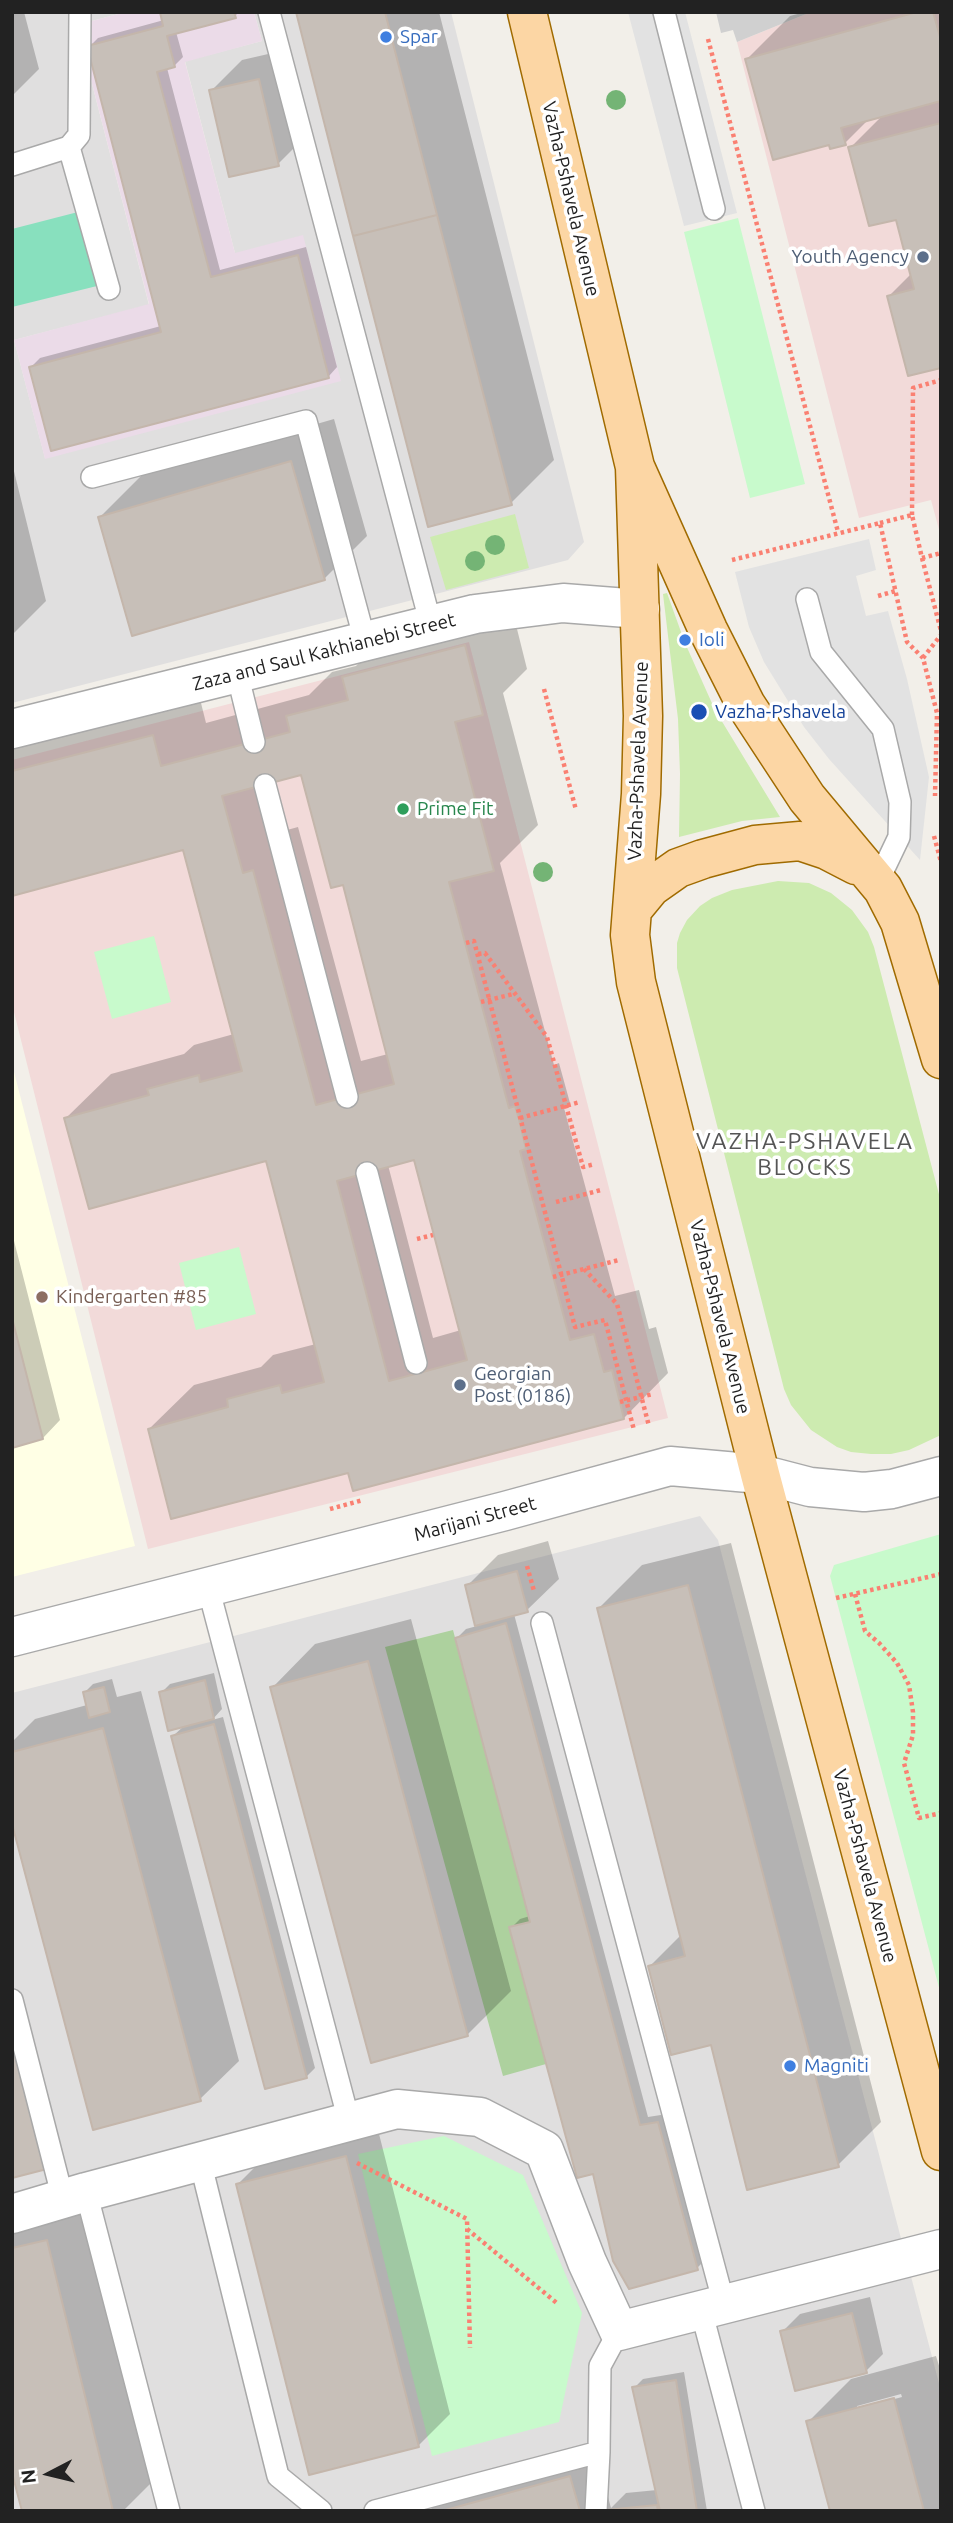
<!DOCTYPE html>
<html>
<head>
<meta charset="utf-8">
<style>
  body { margin:0 }
  #map { position:relative; width:953px; height:2523px; overflow:hidden; background:#f2efe9; font-family:Ubuntu,sans-serif }
  canvas { display:block }
  .frame { position:absolute; inset:0; border:14px solid #222; pointer-events:none }
  .north { position:absolute; left:14px; top:2439px; width:70px; height:70px; -webkit-text-stroke:5px #fff; paint-order:stroke; rotate:263deg; font-size:19px; font-weight:700; line-height:28px; text-align:center; color:#222 }
  .north::after { content:''; display:block; margin:auto; width:24px; height:32px; background:#222; clip-path:polygon(50% 0,100% 100%,50% 72%,0 100%) }
</style>
</head>
<body>
<div id="map">
<canvas width="953" height="2523"></canvas>
<div class="frame"></div>
<div class="north">N</div>
</div>
<script>
const c = document.querySelector('canvas').getContext('2d');
c.lineJoin = 'round';
function fill(path, color) { c.fillStyle = color; c.fill(path, 'evenodd'); }
const poly = rows => new Path2D(rows.map(r => 'M' + r).join(''));
function trace(path, color, width, dash) { c.strokeStyle = color; c.lineWidth = width; c.lineCap = dash ? 'butt' : 'round'; c.setLineDash(dash || []); c.stroke(path); }
function label(font, color, halo, rows, align = 'center') {
  c.font = font + ' Ubuntu,sans-serif'; c.lineWidth = 7; c.setLineDash([]); c.textBaseline = 'middle'; c.strokeStyle = halo; c.fillStyle = color; for (const [text, x, y, turn = 0] of rows) {
    c.save(); c.translate(x, y); c.rotate((+turn || 0) * Math.PI / 180); c.textAlign = isNaN(turn) ? turn : align; if (halo) c.strokeText(text, 0, 0); c.fillText(text, 0, 0); c.restore();
  }
}
fill(poly([
  [12,12,126,12,88,22,83,49,149,305,14,340,45,458,235,253,185,61,262,41,254,12,451,12,584,542,568,560,12,703],
  [700,1516,718,1540,941,2391,941,2511,12,2511,12,1693]
]), '#e0dfdf');
fill(poly([
  [811,12,941,12,941,537,931,500,859,518,737,42],
  [469,642,668,1418,148,1549,12,1004,12,760]
]), '#f2dad9');
fill(poly([
  [126,12,254,12,262,41,185,62,235,253,303,235,341,381,45,459,14,340,149,304,83,49,88,22]
]), '#ebdbe8');
fill(poly([
  [12,1064,135,1546,12,1577]
]), '#ffffe5');
fill(poly([
  [716,12,811,12,737,42,733,30,721,33]
]), '#d0d0d0');
fill(poly([
  [515,514,529,568,446,590,430,537],
  [667,593,685,643,715,710,780,817,742,821,679,837,680,774,678,719,663,594],
  [778,881,809,883,831,893,852,910,868,932,874,947,941,1202,941,1435,909,1450,891,1454,871,1454,851,1452,837,1447,811,1430,791,1405,784,1389,677,968,677,943,680,933,687,920,700,906,712,898,732,890]
]), '#cdebb0');
fill(poly([
  [453,1630,530,1922,509,1928,546,2064,503,2076,385,1647]
]), '#add19e');
fill(poly([
  [738,218,805,484,750,498,684,232],
  [154,936,171,1002,112,1019,94,952],
  [239,1247,256,1314,196,1330,179,1263],
  [941,1534,941,1995,830,1576,834,1565],
  [444,2136,523,2175,582,2313,559,2422,432,2456,358,2154]
]), '#c8facc');
fill(poly([
  [78,212,97,286,12,307,12,229]
]), '#88e0be');
fill(poly([
  [628,12,685,12,737,213,684,226],
  [869,539,876,570,856,576,866,616,888,611,907,679,929,777,920,860,829,759,804,727,764,662,749,627,735,572]
]), '#e2e2e2');
fill(poly([
  [12,12,24,12,39,69,12,96],
  [162,12,239,12,235,16,176,32,183,57,174,66,167,68,220,270,306,247,337,367,329,376,31,367,40,358,161,326,89,47,98,38,164,20],
  [298,12,439,12,554,460,511,503],
  [805,12,941,12,941,366,889,296,911,274,897,217,850,148,883,115,869,119,845,143,830,143,747,59,790,16],
  [290,49,309,133,278,164,211,91,242,60],
  [334,419,367,536,324,579,100,517,143,474],
  [12,463,46,601,12,635],
  [510,601,527,669,503,693,538,825,500,863,554,1065,559,1063,562,1074,570,1103,564,1108,615,1296,639,1290,649,1329,656,1327,668,1373,624,1418,349,1471,149,1429,194,1385,261,1367,273,1355,316,1344,267,1159,66,1118,111,1074,184,1054,194,1045,234,1034,185,848,12,894,12,747,198,691,206,723,309,695,332,672,356,666,389,633],
  [302,773,344,883,388,1054,361,1061,298,827,287,830,274,781],
  [415,1158,461,1330,433,1338,388,1165],
  [12,1233,60,1420,43,1438,12,1446],
  [548,1541,559,1579,527,1610,514,1614,648,2117,667,2114,706,2259,697,2268,594,2172,511,1928,520,1919,530,1916,457,1638,466,1629,477,1626,467,1586,498,1555],
  [731,1543,881,2122,838,2165,712,2043,650,1966,682,1934,599,1608,642,1565],
  [411,1619,511,1991,467,2035,272,1688,315,1644],
  [214,1673,222,1709,212,1720,223,1717,315,2068,306,2077,173,1736,185,1725,161,1693,170,1684],
  [112,1679,117,1697,141,1691,239,2061,200,2099,12,1817,12,1742,35,1719,87,1705,84,1693,93,1684],
  [377,2126,450,2414,418,2446,238,2184,269,2153],
  [85,2202,153,2481,123,2511,23,2511,12,2465,12,2220],
  [870,2297,883,2354,863,2374,782,2332,800,2314],
  [936,2356,941,2372,941,2511,832,2511,808,2422,851,2379],
  [901,2394,902,2397,857,2409,857,2406],
  [684,2372,707,2511,429,2511,448,2492,596,2452,611,2508,626,2493,657,2490,634,2388,643,2379]
]), '#0003');
const building = poly([
  [160,12,234,12,236,18,167,36,175,67,157,72,211,277,298,255,329,378,51,451,29,367,161,332,87,46,163,26,160,12],
  [296,12,385,12,437,215,353,236,296,12],
  [917,12,933,12,941,40,941,101,841,128,846,145,830,149,829,145,773,160,745,59,917,12],
  [259,79,279,166,229,177,209,90,259,79],
  [941,123,941,368,908,376,887,296,914,289,896,220,869,226,848,147,941,123],
  [437,215,512,505,428,527,353,236,437,215],
  [291,461,325,580,132,636,98,517,291,461],
  [465,645,483,715,455,722,494,871,449,882,509,1108,515,1106,519,1119,526,1149,520,1151,570,1340,594,1334,604,1372,612,1370,624,1419,353,1491,348,1473,171,1519,148,1429,228,1407,227,1399,280,1385,282,1393,324,1382,266,1161,89,1209,64,1118,149,1095,147,1089,199,1075,200,1082,242,1071,183,850,12,896,12,771,153,735,161,766,290,732,286,716,348,700,342,677,465,645],
  [301,775,331,888,343,885,394,1084,316,1105,253,870,243,873,222,796,301,775],
  [414,1160,467,1360,389,1381,337,1181,414,1160],
  [12,1318,43,1439,12,1448,12,1318],
  [517,1571,528,1612,475,1626,465,1585,517,1571],
  [688,1585,839,2167,747,2190,711,2045,671,2055,648,1966,685,1956,597,1608,688,1585],
  [506,1623,640,2125,658,2122,698,2270,629,2289,613,2261,593,2174,577,2178,509,1927,530,1922,455,1638,506,1623],
  [368,1661,468,2036,371,2063,270,1687,368,1661],
  [205,1680,214,1719,168,1731,159,1692,205,1680],
  [104,1687,110,1712,89,1718,83,1692,104,1687],
  [214,1724,307,2078,265,2089,171,1736,214,1724],
  [103,1728,201,2101,93,2130,12,1824,12,1752,103,1728],
  [12,2035,47,2169,12,2178,12,2035],
  [346,2156,419,2447,309,2475,236,2184,346,2156],
  [47,2240,113,2511,22,2511,12,2473,12,2248,47,2240],
  [852,2313,867,2373,795,2391,780,2331,852,2313],
  [676,2380,697,2511,660,2511,632,2387,676,2380],
  [894,2398,924,2511,830,2511,806,2421,894,2398],
  [570,2476,580,2511,442,2511,570,2476],
  [657,2505,658,2511,606,2510,657,2505]
]);
fill(building, '#c7bfb8');
trace(building, '#c4b6ab', 2);
const service = poly([
  [269,12,431,625],
  [664,12,714,209],
  [69,147,109,289],
  [12,165,69,147,79,135,80,12],
  [92,477,306,421,365,641],
  [807,599,821,652,883,729,900,802,899,837,878,881],
  [237,673,254,742],
  [265,785,347,1097],
  [367,1173,416,1363],
  [208,1587,349,2121],
  [542,1623,724,2304],
  [12,2000,63,2199],
  [200,2161,278,2476,321,2511],
  [86,2192,169,2511],
  [701,2310,754,2511],
  [375,2511,599,2452,600,2366,619,2331],
  [596,2511,599,2452]
]);
const minor = poly([
  [12,729,475,614,563,603,640,609],
  [12,2214,86,2192,397,2109,480,2117,544,2150,587,2262,619,2331,941,2249]
]);
const tertiary = poly([
  [12,1637,505,1511,670,1466,760,1474,810,1487,864,1492,892,1489,941,1476]
]);
const primary = poly([
  [527,12,635,467,708,630,746,705,807,798,883,889,900,922,941,1059],
  [635,467,643,716,641,794,630,935,636,982,760,1474,941,2151],
  [632,910,651,887,678,868,703,859,755,845,800,841,827,850,856,865]
]);
trace(service, '#a9a9a9', 24);
trace(minor, '#a9a9a9', 41);
trace(tertiary, '#a9a9a9', 41);
trace(primary, '#a06b00', 41);
trace(poly([
  [708,39,838,532],
  [912,515,913,388,941,380],
  [880,523,912,515,922,558,941,553],
  [922,558,941,631],
  [732,560,880,523,907,642,923,658,937,713,935,796],
  [878,596,895,591],
  [923,658,941,635],
  [544,689,576,810],
  [934,836,941,862],
  [466,943,474,941,575,1327,605,1320,634,1430],
  [478,954,485,953,547,1037,583,1167,595,1164],
  [481,1002,513,994],
  [520,1118,580,1102],
  [556,1202,601,1190],
  [417,1239,433,1235],
  [584,1269,617,1304,649,1426],
  [553,1277,619,1260],
  [620,1402,653,1394],
  [330,1509,363,1500],
  [527,1566,534,1591],
  [855,1594,865,1631,879,1643,897,1663,909,1685,913,1712,913,1735,904,1763,919,1818,941,1813],
  [836,1598,941,1574],
  [357,2163,467,2219,470,2348],
  [467,2229,558,2304]
]), '#fa8072', 4.5, [3.5, 3.5]);
trace(service, '#fff', 21);
trace(minor, '#fff', 38);
trace(tertiary, '#fff', 38);
trace(primary, '#fcd6a4', 38);
c.fillStyle = '#74b475';
for (const [x, y] of [
  [616,100],
  [495,545],
  [475,561],
  [543,872]
]) { c.beginPath(); c.arc(x, y, 10, 0, 2 * Math.PI); c.fill(); }
for (const [x, y, r, color] of [
  [386,37,7,"#3f7fe0"],
  [923,257,7,"#5c6f8a"],
  [685,640,7,"#3f7fe0"],
  [699,712,9,"#1a4fb4"],
  [403,809,7,"#2e9e5b"],
  [42,1297,7,"#8d6e63"],
  [460,1385,7,"#5c6f8a"],
  [790,2066,7,"#3f7fe0"]
]) { const dot = new Path2D(); dot.arc(x, y, r, 0, 2 * Math.PI); c.fillStyle = color; c.fill(dot); trace(dot, '#fff', 2.5); }
label('19px', '#366cbe', '#fff', [
  ["Spar",400,37],
  ["Ioli",699,640],
  ["Magniti",804,2066]
], 'left');
label('19px', '#222', '#fff', [
  ["Vazha-Pshavela Avenue",571,199,77],
  ["Zaza and Saul Kakhianebi Street",324,652,-14],
  ["Vazha-Pshavela Avenue",638,761,-88],
  ["Vazha-Pshavela Avenue",720,1317,76],
  ["Marijani Street",475,1519,-15],
  ["Vazha-Pshavela Avenue",865,1866,75]
]);
label('19px', '#4e5e75', '#fff', [
  ["Youth Agency",909,257],
  ["Georgian",474,1374,"left"],
  ["Post (0186)",474,1396,"left"]
], 'right');
label('19px', '#164399', '#fff', [
  ["Vazha-Pshavela",715,712]
], 'left');
label('19px', '#27864d', '#fff', [
  ["Prime Fit",417,809]
], 'left');
label('19px', '#785e54', '#fff', [
  ["Kindergarten #85",56,1297]
], 'left');
c.letterSpacing = '2px';
label('23px', '#555', '#fff', [
  ["VAZHA-PSHAVELA",805,1141],
  ["BLOCKS",805,1167]
]);
c.letterSpacing = '0px';
</script>
</body>
</html>
